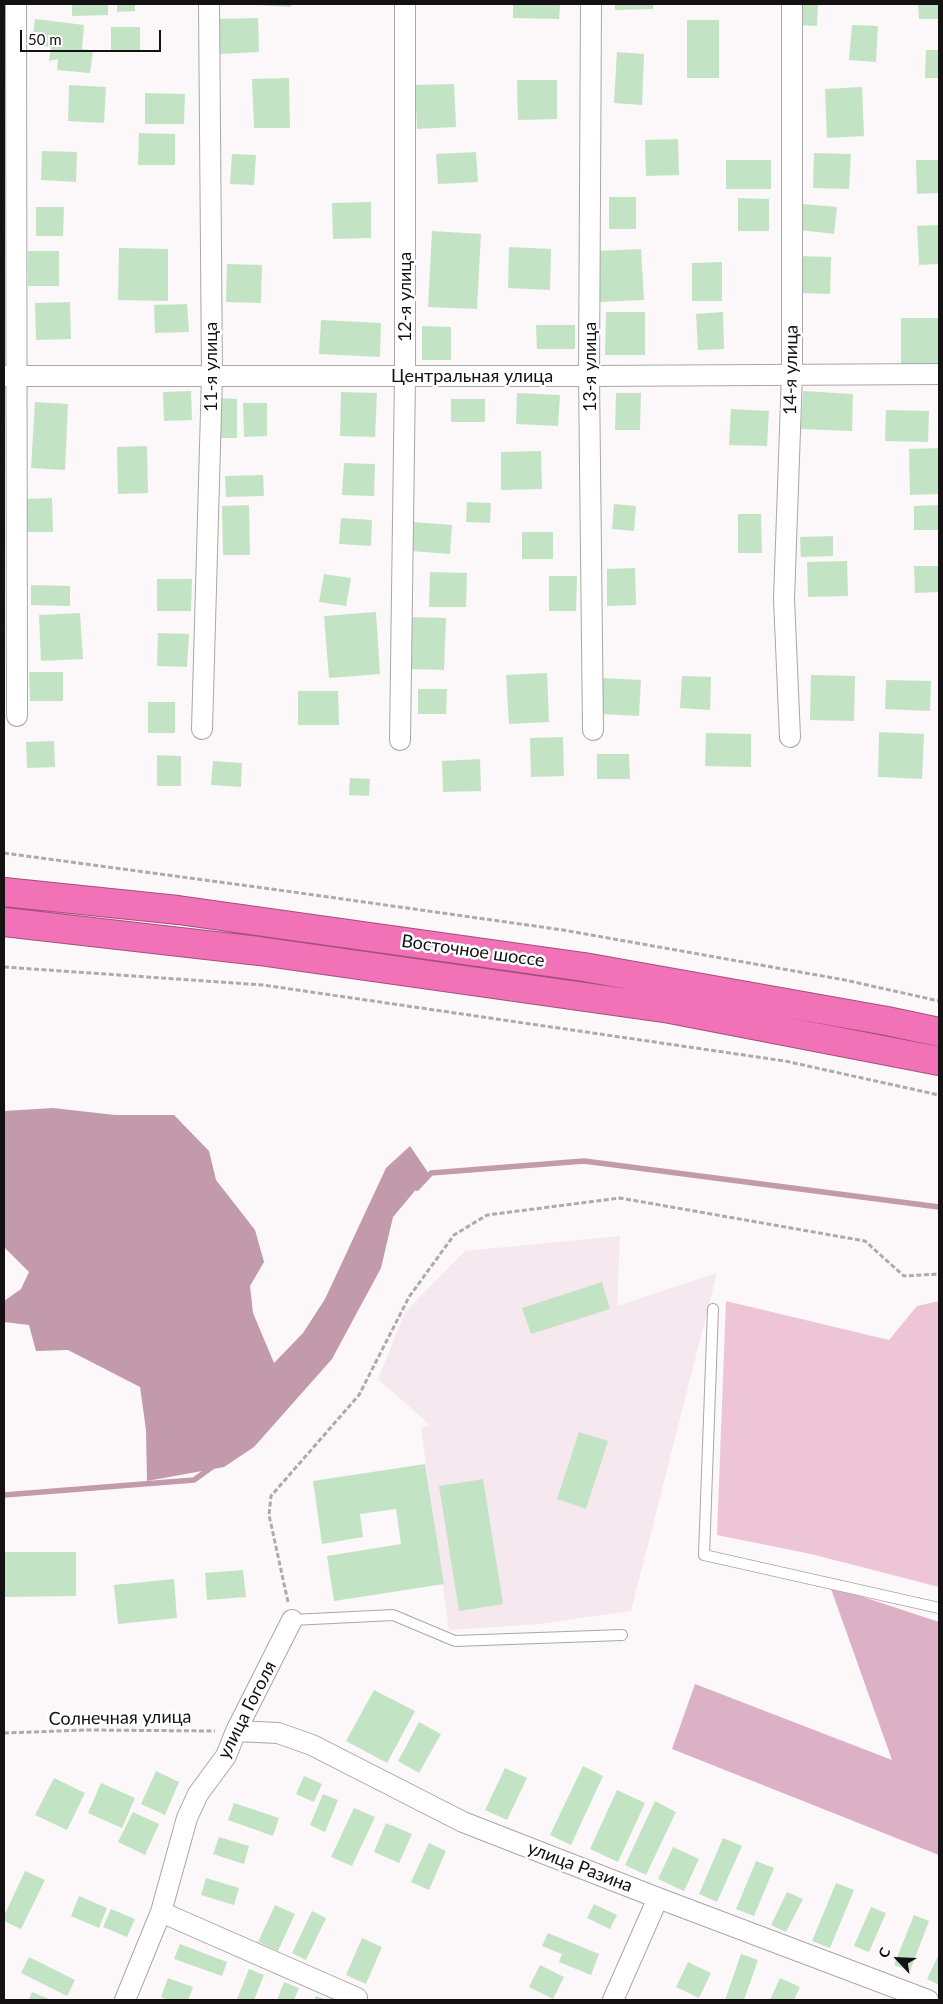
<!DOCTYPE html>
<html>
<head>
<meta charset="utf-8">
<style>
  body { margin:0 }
  #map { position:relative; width:943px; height:2004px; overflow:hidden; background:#fcf7f9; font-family:Lato,sans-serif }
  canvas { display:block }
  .frame { position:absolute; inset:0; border:5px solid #131112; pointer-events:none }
  .north { position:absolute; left:873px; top:1934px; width:50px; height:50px; -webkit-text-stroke:4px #fff; paint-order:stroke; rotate:295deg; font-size:14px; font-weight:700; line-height:20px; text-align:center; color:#131112 }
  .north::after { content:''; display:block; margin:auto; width:18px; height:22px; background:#131112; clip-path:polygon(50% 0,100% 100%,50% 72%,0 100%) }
  .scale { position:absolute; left:20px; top:30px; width:141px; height:22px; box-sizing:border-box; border:2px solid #131112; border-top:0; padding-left:6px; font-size:15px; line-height:18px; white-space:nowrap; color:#131112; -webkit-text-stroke:4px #fff; paint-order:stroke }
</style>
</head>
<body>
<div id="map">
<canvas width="943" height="2004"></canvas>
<div class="frame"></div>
<div class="north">С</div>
<div class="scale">50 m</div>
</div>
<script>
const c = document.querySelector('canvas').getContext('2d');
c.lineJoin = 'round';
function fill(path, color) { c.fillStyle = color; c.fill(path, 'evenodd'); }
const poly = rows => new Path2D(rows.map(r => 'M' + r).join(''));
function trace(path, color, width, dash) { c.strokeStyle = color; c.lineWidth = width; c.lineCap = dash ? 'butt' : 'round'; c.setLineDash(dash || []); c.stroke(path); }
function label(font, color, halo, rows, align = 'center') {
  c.font = font + ' Lato,sans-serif'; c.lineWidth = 5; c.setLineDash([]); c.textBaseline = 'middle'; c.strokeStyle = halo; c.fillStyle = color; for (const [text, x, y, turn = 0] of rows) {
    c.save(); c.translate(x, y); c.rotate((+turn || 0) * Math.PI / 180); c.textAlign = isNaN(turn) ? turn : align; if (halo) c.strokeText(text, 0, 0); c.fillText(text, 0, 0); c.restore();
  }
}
fill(poly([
  [620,1236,617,1306,717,1273,631,1611,539,1624,449,1630,421,1428,430,1425,378,1379,405,1312,465,1251]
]), '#f5e8ee');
fill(poly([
  [726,1301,889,1340,917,1306,939,1301,939,1587,811,1554,717,1535]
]), '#eec4d7');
fill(poly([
  [830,1586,939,1622,939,1855,672,1749,695,1684,892,1760]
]), '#dcb1c5');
fill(poly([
  [53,1108,115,1115,174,1115,209,1151,216,1180,255,1230,264,1262,250,1286,253,1313,274,1363,303,1333,325,1299,386,1168,410,1146,429,1174,393,1217,381,1268,332,1359,254,1447,224,1467,147,1481,146,1430,140,1387,68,1350,36,1351,29,1325,4,1322,4,1301,21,1289,29,1272,4,1247,4,1111]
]), '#c399ac');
trace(poly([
  [417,1188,431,1173,584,1161,939,1207],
  [4,1495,194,1480,212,1467]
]), '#c399ac', 5.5);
fill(poly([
  [72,4,108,4,108,15,72,16],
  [117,4,135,4,135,11,117,12],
  [257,4,291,4,291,7,257,5],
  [513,4,560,4,559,19,513,18],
  [615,4,653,4,653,9,615,10],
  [798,4,818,4,817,26,797,25],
  [918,4,939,4,939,19,919,19],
  [258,18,259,52,220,54,218,19],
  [35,19,84,25,82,49,93,51,90,73,57,70,58,59,49,61,51,47,32,45],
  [687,20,719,20,719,78,687,78],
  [852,25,878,26,876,62,849,60],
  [111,27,140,27,140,51,111,51],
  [926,50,939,50,939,78,925,78],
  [617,52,644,54,642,105,614,103],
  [289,78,290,128,254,128,252,79],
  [517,80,557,80,557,119,518,120],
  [454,84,456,127,417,129,415,85],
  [69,85,106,87,104,123,68,121],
  [862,87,864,136,827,138,825,89],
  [145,93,185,94,184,124,145,124],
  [139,133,175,134,175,165,138,165],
  [678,139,679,175,646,176,645,140],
  [42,151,77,152,76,182,41,180],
  [476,152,478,182,438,184,436,154],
  [814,153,851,154,849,189,813,188],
  [232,154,256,155,254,185,230,184],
  [726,160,771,160,771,189,726,189],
  [916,160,939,160,939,193,917,194],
  [609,197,636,197,636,229,609,229],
  [738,198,769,199,769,231,738,231],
  [371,202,371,238,333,239,332,203],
  [803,204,837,207,834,234,800,230],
  [36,207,64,207,63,236,36,236],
  [939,225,939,264,919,265,917,226],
  [432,231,481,234,477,309,428,307],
  [509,247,551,249,550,290,508,288],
  [119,248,168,249,168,301,118,300],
  [641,249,644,300,600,302,598,251],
  [28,251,59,251,59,286,28,286],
  [799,256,831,257,830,294,798,293],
  [722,262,722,301,692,301,692,263],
  [227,264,262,265,261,303,226,302],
  [70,302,71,339,36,340,35,303],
  [187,304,189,332,155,333,154,305],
  [606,312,645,312,645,355,605,355],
  [723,312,724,349,698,350,696,314],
  [901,318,939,318,939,367,901,367],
  [321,320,381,323,380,357,319,354],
  [536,325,575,325,575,349,537,349],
  [422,326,451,327,451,360,422,360],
  [191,391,192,420,164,421,163,392],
  [803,391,853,394,852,431,801,429],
  [341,392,377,393,375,437,340,436],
  [517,393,560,395,558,426,516,424],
  [616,393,641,393,640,430,615,430],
  [218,398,237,399,237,438,217,438],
  [451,399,485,399,485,422,451,422],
  [35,402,68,404,65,470,31,468],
  [243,403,267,403,267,436,244,437],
  [731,409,769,411,767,446,729,445],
  [886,410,929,411,928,442,885,441],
  [147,446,148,493,118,494,117,447],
  [939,448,939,494,910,495,909,449],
  [541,451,542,489,501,490,501,452],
  [344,463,375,464,374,496,342,495],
  [263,475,264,496,226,497,225,476],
  [52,498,53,532,26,532,26,499],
  [467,502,491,503,490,523,466,522],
  [614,504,636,506,634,531,612,529],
  [249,505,250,555,223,555,222,506],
  [939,505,939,530,914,530,914,506],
  [738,514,761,514,762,553,738,553],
  [341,518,372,520,371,546,339,544],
  [413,522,452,525,450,554,411,551],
  [522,532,553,532,553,559,522,559],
  [833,536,833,556,801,557,800,537],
  [847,561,848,596,808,597,807,562],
  [914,566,939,566,939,592,915,593],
  [635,568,636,605,607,606,607,569],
  [430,572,467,573,466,607,429,607],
  [324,574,351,578,346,606,319,602],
  [549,576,577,576,576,611,549,611],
  [157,579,192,579,191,611,157,611],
  [31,585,70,586,70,606,31,605],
  [376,612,380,674,329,678,324,616],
  [80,613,83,659,41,661,39,615],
  [412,617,446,618,444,670,411,669],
  [158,633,189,634,187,667,157,666],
  [29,672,63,672,63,701,30,701],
  [547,673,549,722,509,724,506,675],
  [811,675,855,676,854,721,810,720],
  [682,676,711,677,710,710,680,708],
  [603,678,641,680,639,716,601,714],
  [886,680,931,681,930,711,885,709],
  [418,689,447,689,446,714,418,714],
  [298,691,338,691,339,725,298,725],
  [148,702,175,702,175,733,148,733],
  [879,732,924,734,922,779,878,777],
  [706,733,751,734,751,767,705,766],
  [563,737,564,776,531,777,530,738],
  [54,741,55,767,27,768,26,742],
  [597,754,629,754,630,779,597,779],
  [157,755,181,756,181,786,157,786],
  [480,759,481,791,443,792,442,761],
  [213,761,242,763,241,787,211,785],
  [350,778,370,779,369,796,349,795],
  [602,1282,610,1309,531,1334,522,1308],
  [579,1432,608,1441,586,1509,557,1499],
  [425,1464,444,1584,334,1601,327,1556,401,1544,396,1509,360,1514,363,1537,322,1544,313,1481],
  [483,1479,503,1604,459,1611,439,1486],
  [4,1552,76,1552,76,1596,4,1597],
  [243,1570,246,1597,207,1600,205,1573],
  [174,1579,177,1618,118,1624,114,1585],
  [374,1690,415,1711,387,1763,346,1741],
  [419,1722,441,1734,419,1773,398,1761],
  [583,1766,603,1776,571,1845,550,1835],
  [505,1768,527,1778,507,1820,485,1810],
  [156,1771,179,1782,165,1815,141,1804],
  [304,1776,322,1784,314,1802,296,1794],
  [54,1778,85,1793,67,1830,35,1815],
  [101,1783,135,1798,122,1828,88,1813],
  [617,1790,645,1803,618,1862,590,1849],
  [323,1794,338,1800,325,1832,310,1825],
  [655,1801,676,1812,646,1875,625,1865],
  [234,1803,279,1818,273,1836,228,1820],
  [354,1808,375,1817,352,1866,331,1857],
  [133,1812,159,1824,145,1855,118,1842],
  [386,1823,412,1834,399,1863,374,1852],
  [219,1837,249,1846,244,1864,213,1854],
  [723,1838,742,1846,717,1902,699,1894],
  [429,1843,446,1851,429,1890,411,1882],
  [673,1847,699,1859,684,1891,658,1879],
  [756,1861,774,1868,754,1916,736,1909],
  [25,1871,45,1880,21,1929,4,1921,4,1916],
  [206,1878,239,1888,234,1905,201,1895],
  [836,1883,854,1890,830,1948,812,1941],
  [787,1892,803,1899,786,1932,771,1925],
  [79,1896,107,1908,99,1928,71,1916],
  [594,1904,617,1915,610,1929,587,1918],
  [275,1905,295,1914,278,1951,258,1942],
  [871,1907,886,1913,869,1952,854,1946],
  [111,1909,135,1919,127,1937,103,1927],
  [312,1911,326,1918,306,1960,292,1953],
  [914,1915,929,1921,910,1971,894,1965],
  [548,1933,599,1954,591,1975,559,1962,562,1954,542,1946],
  [362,1938,382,1947,366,1984,346,1975],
  [180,1944,227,1962,222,1976,174,1959],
  [741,1954,758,1960,744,2000,725,2000],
  [939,1954,939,1985,927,1979],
  [29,1957,75,1980,67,1996,21,1973],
  [688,1962,711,1973,699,1998,676,1987],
  [540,1965,564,1977,553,1999,529,1987],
  [249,1969,264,1975,254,2000,240,2000,237,1999],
  [168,1978,193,1987,188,2000,168,2000,161,1997],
  [780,1978,800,1987,794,2000,770,2000],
  [284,1982,299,1988,294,2000,277,2000],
  [32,1992,52,2000,29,2000],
  [316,1996,328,2000,314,2000]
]), '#c3e4c4');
const lane = poly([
  [713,1309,704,1555,939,1608],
  [292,1620,393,1615,455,1641,622,1635]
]);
const street = poly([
  [16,4,17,716],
  [591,4,589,376,593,730],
  [4,376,589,376,939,374],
  [202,729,212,376,209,4],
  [790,737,784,599,792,374,792,4],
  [400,740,405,375,405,4],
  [236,1731,278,1733,312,1745,463,1822,658,1898,928,2000],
  [161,1912,357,1998],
  [125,2000,161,1912,187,1818,198,1794,226,1756,236,1731,292,1620],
  [613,2000,658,1898]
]);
const highway = poly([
  [4,892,178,910,584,967,887,1021,939,1032],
  [4,922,259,951,670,1009,939,1061]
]);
trace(lane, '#aba6a8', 12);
trace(street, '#aba6a8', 22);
trace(highway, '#a3507d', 30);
trace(poly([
  [4,853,293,892,563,930,845,980,939,1001],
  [4,967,263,985,785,1061,939,1095],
  [288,1602,269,1515,271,1496,359,1395,409,1297,454,1235,487,1215,620,1198,865,1241,904,1276,939,1274],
  [4,1733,86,1730,215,1731]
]), '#aeaaac', 3, [5, 2.5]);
trace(lane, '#fff', 10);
trace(street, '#fff', 20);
trace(highway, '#f172b7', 28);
label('18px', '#131112', '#fff', [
  ["12-я улица",405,297,-90],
  ["11-я улица",211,367,-90],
  ["13-я улица",590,367,-90],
  ["14-я улица",791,370,-89],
  ["Центральная улица",472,376],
  ["Восточное шоссе",473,951,8],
  ["улица Гоголя",247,1710,-63],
  ["Солнечная улица",120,1718,-1],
  ["улица Разина",580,1867,21]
]);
</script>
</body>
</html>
